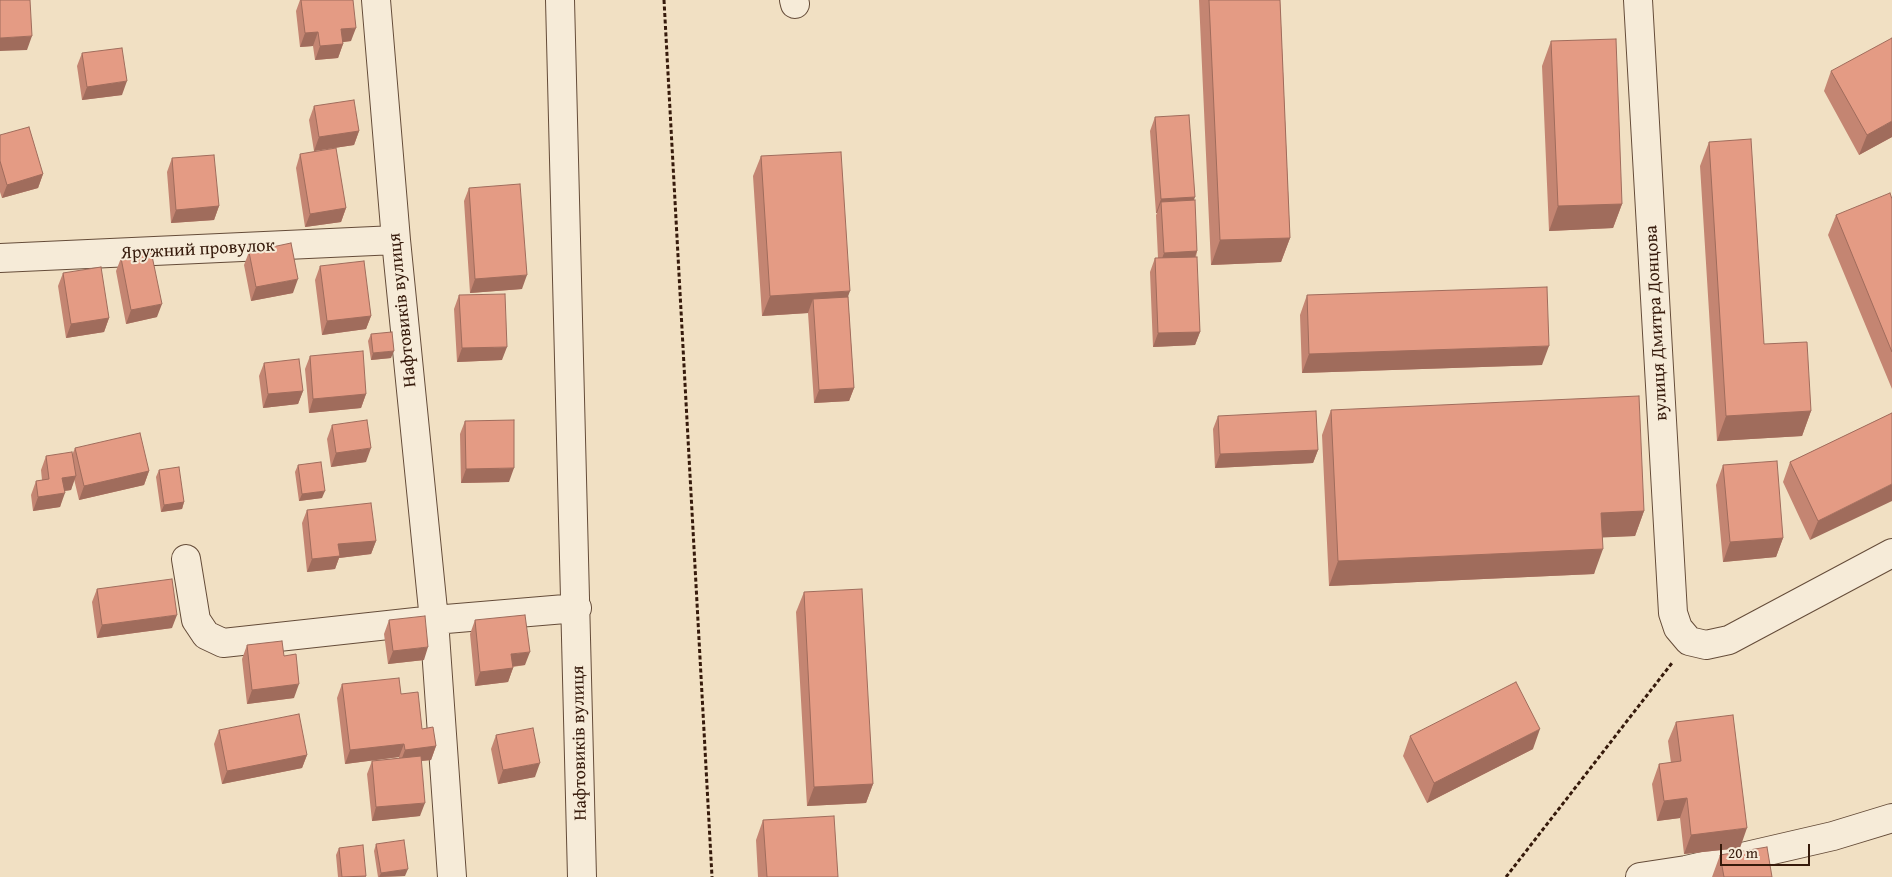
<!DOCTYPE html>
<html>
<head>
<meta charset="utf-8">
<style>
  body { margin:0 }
  #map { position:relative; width:1892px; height:877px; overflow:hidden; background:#f1e0c3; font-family:"Gentium Book Plus",serif }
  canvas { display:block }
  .scale { position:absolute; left:1720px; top:844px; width:90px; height:22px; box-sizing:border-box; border:2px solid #361a0b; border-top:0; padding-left:6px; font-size:15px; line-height:18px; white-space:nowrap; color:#361a0b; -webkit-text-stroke:4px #f6ebd8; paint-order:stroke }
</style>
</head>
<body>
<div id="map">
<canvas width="1892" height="877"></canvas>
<div class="scale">20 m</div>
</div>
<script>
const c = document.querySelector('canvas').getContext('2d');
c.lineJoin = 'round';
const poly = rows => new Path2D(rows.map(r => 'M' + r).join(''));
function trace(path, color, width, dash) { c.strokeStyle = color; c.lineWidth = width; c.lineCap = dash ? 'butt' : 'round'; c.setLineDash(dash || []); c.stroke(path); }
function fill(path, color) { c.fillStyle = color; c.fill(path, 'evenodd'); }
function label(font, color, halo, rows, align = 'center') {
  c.font = font + ' "Gentium Book Plus",serif'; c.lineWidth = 4; c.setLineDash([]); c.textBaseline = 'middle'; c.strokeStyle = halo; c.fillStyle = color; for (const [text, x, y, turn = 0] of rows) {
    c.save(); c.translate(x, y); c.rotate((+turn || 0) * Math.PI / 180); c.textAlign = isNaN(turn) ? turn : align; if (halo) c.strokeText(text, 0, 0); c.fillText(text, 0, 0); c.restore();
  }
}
const minor = poly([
  [376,0,396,240,434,620,452,877],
  [560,0,582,877],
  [794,0,795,4],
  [1638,0,1673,613,1678,628,1689,641,1706,645,1729,640,1892,553],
  [0,258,396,240],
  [186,559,196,620,206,635,223,643,434,620,577,608],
  [1640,877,1686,870,1833,836,1892,818]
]);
trace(minor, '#654c39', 30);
trace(poly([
  [664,0,712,877],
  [1506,877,1672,663]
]), '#361a0b', 3, [4, 2.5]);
trace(minor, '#f6ebd8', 28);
fill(poly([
  [300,0,353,0,351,41,343,42,343,44,338,58,315,60,313,46,300,47,296,11],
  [1199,0,1280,0,1290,238,1281,262,1211,265],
  [1551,41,1622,204,1613,228,1549,231,1542,66],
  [82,53,122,95,82,100,77,66],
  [1831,71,1892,137,1859,155,1824,91],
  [314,106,359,131,354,145,314,151,309,120],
  [1155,117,1194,200,1197,251,1196,257,1200,332,1195,345,1153,347,1150,272,1155,258,1158,258,1156,215,1157,213,1156,213,1150,131],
  [0,135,43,174,38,188,2,198,0,192],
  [1709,142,1764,344,1811,411,1802,436,1717,441,1700,166],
  [300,154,346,208,341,222,305,227,296,168],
  [761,156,848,297,854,388,849,401,814,403,808,313,762,316,753,176],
  [172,158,219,206,214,220,171,223,167,172],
  [469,188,522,289,470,293,464,201],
  [1892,199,1892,389,1828,235,1836,215],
  [249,252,293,293,251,301,244,265],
  [121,258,157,317,126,324,116,271],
  [320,266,371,316,366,329,322,335,315,280],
  [63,273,109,318,104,332,66,338,58,286],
  [459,295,502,360,457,362,454,309],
  [1307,295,1542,365,1302,373,1300,315],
  [371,334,391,358,371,360,368,341],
  [310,356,366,394,361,408,309,413,305,369],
  [264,363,303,391,298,404,263,408,259,376],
  [1331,410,1644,511,1635,536,1603,537,1594,574,1329,586,1322,435],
  [1892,413,1810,540,1783,482,1790,462],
  [1218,416,1318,450,1313,463,1215,468,1213,429],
  [465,421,509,482,461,483,460,434],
  [332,425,366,462,331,467,327,439],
  [75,448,149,471,144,485,79,500,74,479,71,490,64,491,60,507,33,511,31,495,36,481,42,480,41,470,46,456,72,455],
  [298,465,322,498,299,501,295,472],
  [1723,465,1783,538,1776,557,1723,562,1716,485],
  [159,470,184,502,182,509,161,512,156,477],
  [307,510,376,541,371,554,339,558,335,569,307,572,302,523],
  [97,589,172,628,97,638,92,602],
  [804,592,873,784,866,803,807,806,796,612],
  [389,620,424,660,388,664,384,634],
  [475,620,525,665,513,667,513,668,508,682,475,686,470,634],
  [247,645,284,656,294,698,247,704,242,659],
  [342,684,401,694,422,729,436,746,431,760,421,761,420,816,372,821,367,774,372,761,399,758,399,757,345,764,337,698],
  [1676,722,1740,848,1684,854,1680,818,1657,821,1652,784,1659,764,1671,763,1668,741],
  [219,730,307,755,302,768,222,784,214,744],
  [496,735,535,777,498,784,491,749],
  [1410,736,1533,749,1427,803,1403,756],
  [763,820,838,877,758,877,756,840],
  [376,844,405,876,378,877,374,851],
  [339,848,366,876,366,877,338,877,336,855],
  [1720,855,1772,877,1712,877]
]), '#c48572');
fill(poly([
  [356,28,351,41,336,43,341,29],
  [318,32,313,46,300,47,305,33],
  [32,36,27,50,0,51,0,38],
  [343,44,338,58,315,60,320,46],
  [127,81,122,95,82,100,87,87],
  [1892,121,1892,137,1859,155,1867,135],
  [359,131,354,145,314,151,319,137],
  [43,174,38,188,2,198,7,185],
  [1195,197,1190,211,1161,202,1157,213,1156,213,1161,199],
  [1622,204,1613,228,1549,231,1558,206],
  [219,206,214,220,171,223,176,210],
  [346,208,341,222,305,227,310,214],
  [1290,238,1281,262,1211,265,1220,240],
  [1197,251,1192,265,1159,267,1164,253],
  [527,275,522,289,470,293,475,279],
  [298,279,293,293,251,301,256,287],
  [850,291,843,311,813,299,808,313,762,316,770,296],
  [162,304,157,317,126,324,131,310],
  [371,316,366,329,322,335,327,321],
  [109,318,104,332,66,338,71,324],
  [1200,332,1195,345,1153,347,1158,333],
  [1549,346,1542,365,1302,373,1309,354],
  [507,347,502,360,457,362,462,348],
  [394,351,391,358,371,360,373,353],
  [854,388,849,401,814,403,819,390],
  [303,391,298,404,263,408,268,394],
  [366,394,361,408,309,413,313,399],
  [1811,411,1802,436,1717,441,1726,416],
  [371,448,366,462,331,467,336,453],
  [1318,450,1313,463,1215,468,1220,454],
  [514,468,509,482,461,483,466,469],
  [149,471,144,485,79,500,84,486],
  [76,476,71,490,57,492,62,478],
  [1892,484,1892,501,1810,540,1818,521],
  [325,491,322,498,299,501,302,494],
  [65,493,60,507,33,511,38,497],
  [184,502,182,509,161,512,164,505],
  [1644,511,1635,536,1592,538,1601,513],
  [1783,538,1776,557,1723,562,1730,542],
  [376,541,371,554,339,558,335,569,307,572,312,559,338,544],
  [1603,549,1594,574,1329,586,1338,561],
  [177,615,172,628,97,638,102,625],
  [428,647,424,660,388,664,393,651],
  [530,652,525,665,506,667,511,654],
  [513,668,508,682,475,686,480,672],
  [299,684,294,698,247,704,252,690],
  [1540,729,1533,749,1427,803,1434,783],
  [404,744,399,757,345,764,350,750],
  [436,746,431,760,400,763,405,750],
  [307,755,302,768,222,784,227,771],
  [540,763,535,777,498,784,503,770],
  [873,784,866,803,807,806,814,787],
  [1687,798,1680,818,1657,821,1664,801],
  [425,803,420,816,372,821,376,807],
  [1747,828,1740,848,1684,854,1691,835],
  [408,869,405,876,379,877,381,873]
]), '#a06c5c');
const building = poly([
  [0,0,30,0,32,36,0,38,0,0],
  [301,0,353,0,356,28,341,29,343,44,320,46,318,32,305,33,301,0],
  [1209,0,1280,0,1290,238,1220,240,1209,0],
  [1892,38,1892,121,1867,135,1831,71,1892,38],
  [1616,39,1622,204,1558,206,1551,41,1616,39],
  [122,48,127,81,87,87,82,53,122,48],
  [354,100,359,131,319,137,314,106,354,100],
  [1189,115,1195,197,1161,199,1155,117,1189,115],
  [29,127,43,174,7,185,0,161,0,135,29,127],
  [1751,139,1764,344,1807,342,1811,411,1726,416,1709,142,1751,139],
  [336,148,346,208,310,214,300,154,336,148],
  [841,152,850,291,770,296,761,156,841,152],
  [214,155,219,206,176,210,172,158,214,155],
  [520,184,527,275,475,279,469,188,520,184],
  [1890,193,1892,199,1892,352,1836,215,1890,193],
  [1195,200,1197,251,1164,253,1161,202,1195,200],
  [291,243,298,279,256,287,249,252,291,243],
  [151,251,162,304,131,310,121,258,151,251],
  [1197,257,1200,332,1158,333,1155,258,1197,257],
  [364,261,371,316,327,321,320,266,364,261],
  [101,267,109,318,71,324,63,273,101,267],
  [1547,287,1549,346,1309,354,1307,295,1547,287],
  [505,294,507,347,462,348,459,295,505,294],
  [848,297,854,388,819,390,813,299,848,297],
  [392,332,394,351,373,353,371,334,392,332],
  [363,351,366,394,313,399,310,356,363,351],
  [299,359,303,391,268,394,264,363,299,359],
  [1639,396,1644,511,1601,513,1603,549,1338,561,1331,410,1639,396],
  [1316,411,1318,450,1220,454,1218,416,1316,411],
  [1892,413,1892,484,1818,521,1790,462,1892,413],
  [367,420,371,448,336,453,332,425,367,420],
  [514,420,514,468,466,469,465,421,514,420],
  [140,433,149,471,84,486,75,448,140,433],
  [72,452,76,476,62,478,65,493,38,497,36,481,49,479,46,456,72,452],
  [1777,461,1783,538,1730,542,1723,465,1777,461],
  [321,462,325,491,302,494,298,465,321,462],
  [179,467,184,502,164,505,159,470,179,467],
  [371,503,376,541,338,544,340,556,312,559,307,510,371,503],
  [172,579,177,615,102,625,97,589,172,579],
  [862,589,873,784,814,787,804,592,862,589],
  [525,615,530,652,511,654,513,668,480,672,475,620,525,615],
  [425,616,428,647,393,651,389,620,425,616],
  [282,641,284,656,296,654,299,684,252,690,247,645,282,641],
  [399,678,401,694,418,692,422,729,433,727,436,746,405,750,404,744,350,750,342,684,399,678],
  [1516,682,1540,729,1434,783,1410,736,1516,682],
  [299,714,307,755,227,771,219,730,299,714],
  [1733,715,1747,828,1691,835,1687,798,1664,801,1659,764,1681,761,1676,722,1733,715],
  [533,728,540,763,503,770,496,735,533,728],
  [421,756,425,803,376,807,372,761,421,756],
  [834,816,838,877,767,877,763,820,834,816],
  [404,840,408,869,381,873,376,844,404,840],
  [363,845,366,876,342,877,339,848,363,845],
  [1767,847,1772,877,1724,877,1720,855,1767,847]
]);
fill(building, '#e49b84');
trace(building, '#a06c5c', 1);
label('18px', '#361a0b', '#f6ebd8', [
  ["Яружний провулок",198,250,-3],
  ["Нафтовиків вулиця",403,310,-96],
  ["вулиця Дмитра Донцова",1657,323,-93],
  ["Нафтовиків вулиця",580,743,-91]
]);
</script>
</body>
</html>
